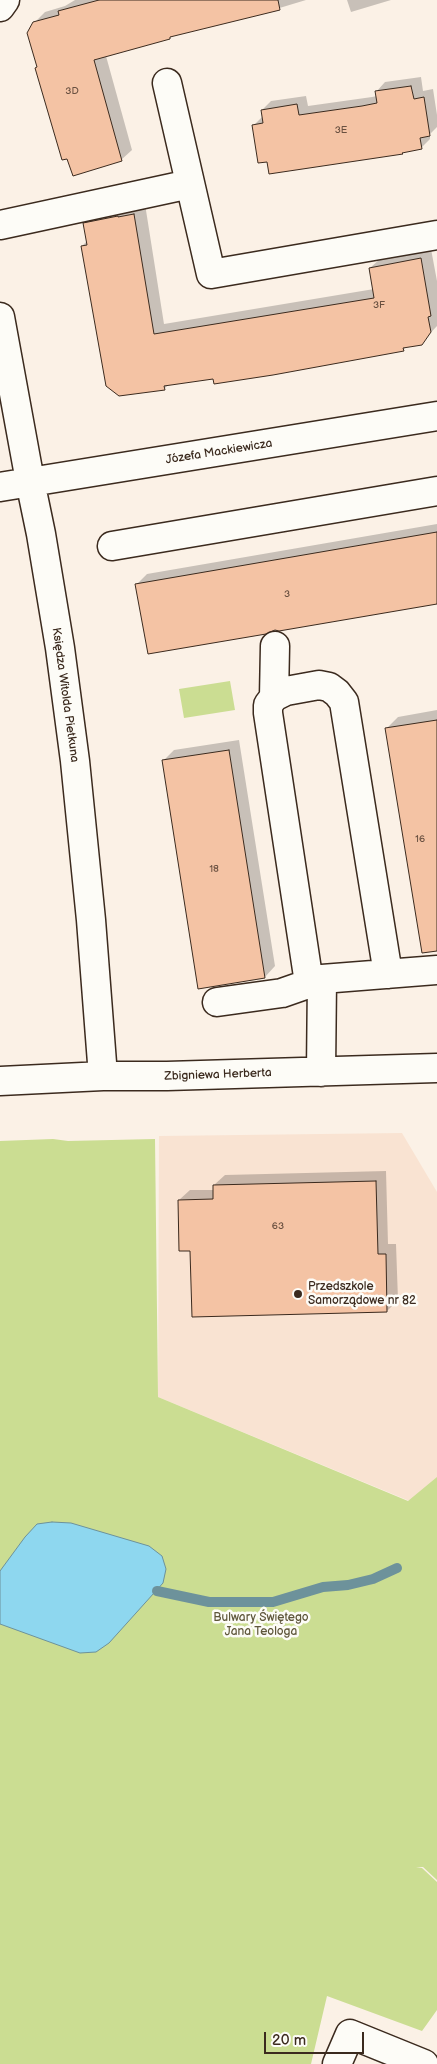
<!DOCTYPE html>
<html>
<head>
<meta charset="utf-8">
<style>
  body { margin:0 }
  #map { position:relative; width:437px; height:2064px; overflow:hidden; background:#fbf1e6; font-family:"Balsamiq Sans",sans-serif }
  canvas { display:block }
  .scale { position:absolute; left:264px; top:2032px; width:100px; height:22px; box-sizing:border-box; border:2px solid #3b2a1e; border-top:0; padding-left:6px; font-size:15px; line-height:18px; white-space:nowrap; color:#3b2a1e; -webkit-text-stroke:4px #fdfcf7; paint-order:stroke }
</style>
</head>
<body>
<div id="map">
<canvas width="437" height="2064"></canvas>
<div class="scale">20 m</div>
</div>
<script>
const c = document.querySelector('canvas').getContext('2d');
c.lineJoin = 'round';
function fill(path, color) { c.fillStyle = color; c.fill(path, 'evenodd'); }
const poly = rows => new Path2D(rows.map(r => 'M' + r).join(''));
function trace(path, color, width, dash) { c.strokeStyle = color; c.lineWidth = width; c.lineCap = dash ? 'butt' : 'round'; c.setLineDash(dash || []); c.stroke(path); }
function label(font, color, halo, rows, align = 'center') {
  c.font = font + ' "Balsamiq Sans",sans-serif'; c.lineWidth = 5; c.setLineDash([]); c.textBaseline = 'middle'; c.strokeStyle = halo; c.fillStyle = color; for (const [text, x, y, turn = 0] of rows) {
    c.save(); c.translate(x, y); c.rotate((+turn || 0) * Math.PI / 180); c.textAlign = isNaN(turn) ? turn : align; if (halo) c.strokeText(text, 0, 0); c.fillText(text, 0, 0); c.restore();
  }
}
fill(poly([
  [402,1133,437,1192,437,1480,412,1502,158,1397,159,1136]
]), '#f9e3d2');
fill(poly([
  [230,681,235,710,184,718,179,689],
  [53,1139,68,1141,155,1139,158,1397,408,1501,437,1477,437,1880,423,1867,416,1867,422,1868,437,1882,437,2010,422,2031,327,1996,311,2064,0,2064,0,1141]
]), '#cbdd92');
const water = poly([
  [52,1522,71,1523,149,1546,162,1556,166,1569,163,1583,109,1643,96,1652,80,1653,0,1624,0,1571,25,1537,37,1524,52,1522]
]);
fill(water, '#8ed7ef');
trace(water, '#6d929b', 1);
fill(poly([
  [75,0,306,0,263,13,172,35,169,38,106,56,132,150,121,160,38,66,34,23,45,12,65,6],
  [347,0,391,0,351,12],
  [421,77,423,91,433,89,437,115,437,127,430,134,430,139,421,148,404,151,402,153,268,160,254,125,263,116,262,110,271,101,306,96,308,106,372,97,377,96,376,92,385,82],
  [145,204,164,324,374,289,370,268,381,258,431,249,437,281,437,326,421,343,407,346,403,350,169,384,164,389,82,246,87,241,85,223,95,213],
  [437,524,437,603,137,584,147,574],
  [437,710,437,950,387,728,398,717],
  [239,740,275,966,265,977,163,761,174,750],
  [386,1171,388,1244,396,1244,398,1300,387,1311,191,1250,179,1200,190,1190,214,1190,214,1185,225,1175]
]), '#0003');
trace(poly([
  [157,1591,209,1602,273,1602,323,1587,348,1585,373,1579,397,1568]
]), '#6d929b', 10);
const building = poly([
  [99,0,278,0,280,10,170,37,170,39,94,60,122,161,73,176,67,159,62,160,35,68,37,67,27,33,33,22,59,15,58,11,99,0],
  [411,86,414,99,424,97,430,136,420,138,422,149,402,153,403,154,269,174,267,162,258,163,252,125,263,123,261,110,297,104,299,115,362,106,377,103,375,91,411,86],
  [134,214,154,334,374,298,369,268,421,258,431,316,428,317,431,332,422,345,403,348,404,351,273,375,214,384,213,379,164,386,165,390,119,396,106,386,81,246,87,245,83,223,118,216,118,217,134,214],
  [437,532,437,604,279,631,275,630,266,634,148,654,135,584,437,532],
  [437,720,437,951,422,953,385,728,437,720],
  [229,750,265,978,198,989,162,760,229,750],
  [376,1181,378,1254,386,1254,387,1312,192,1317,190,1251,179,1251,178,1200,213,1199,213,1185,376,1181]
]);
fill(building, '#f4c3a4');
trace(building, '#3b2a1e', 1);
const minor = poly([
  [0,7,5,0],
  [167,83,211,274,437,235],
  [0,225,190,184],
  [0,317,30,481,41,534,60,648,75,761,91,920,103,1076],
  [0,487,437,416],
  [112,546,437,491],
  [274,697,275,646],
  [309,983,268,713,268,705,274,697,286,691,319,685,329,687,337,693,344,702,388,974],
  [217,1002,282,993,322,979],
  [321,1072,322,979,437,970],
  [0,1081,103,1076,167,1076,437,1068],
  [337,2064,350,2034,424,2064]
]);
trace(minor, '#3b2a1e', 31);
trace(minor, '#fdfcf7', 28);
for (const [x, y, r, color] of [
  [298,1294,5,"#3b2a1e"]
]) { const dot = new Path2D(); dot.arc(x, y, r, 0, 2 * Math.PI); c.fillStyle = color; c.fill(dot); trace(dot, '#fdfcf7', 2); }
label('10px', '#695040', null, [
  ["3D",72,91],
  ["3E",341,130],
  ["3F",379,305],
  ["3",287,594],
  ["16",420,839],
  ["18",214,869],
  ["63",278,1226]
]);
label('12px', '#3b2a1e', '#fdfcf7', [
  ["Józefa Mackiewicza",219,452,-9],
  ["Księdza Witolda Pietkuna",65,695,82],
  ["Zbigniewa Herberta",218,1075,-2]
]);
label('12px', '#3b2a1e', '#fdfcf7', [
  ["Przedszkole",308,1287],
  ["Samorządowe nr 82",308,1301]
], 'left');
label('12px', '#5f573b', '#fdfcf7', [
  ["Bulwary Świętego",261,1618],
  ["Jana Teologa",261,1632]
]);
</script>
</body>
</html>
